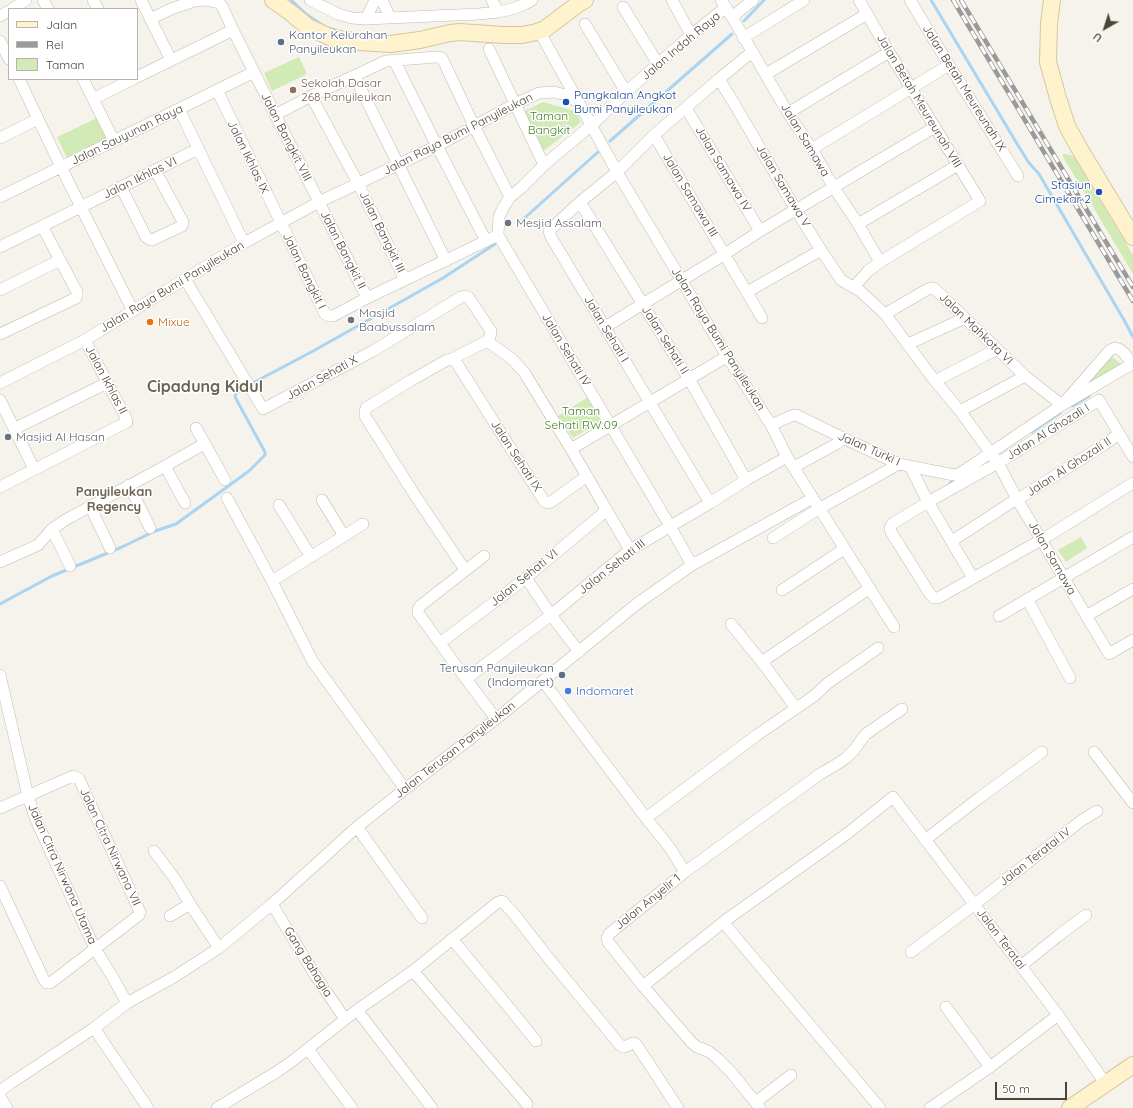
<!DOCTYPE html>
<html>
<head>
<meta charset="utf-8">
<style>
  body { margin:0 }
  #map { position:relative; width:1133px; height:1108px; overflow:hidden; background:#f6f3ec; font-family:Quicksand,sans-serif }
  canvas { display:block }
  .legend { position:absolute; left:8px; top:8px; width:130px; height:72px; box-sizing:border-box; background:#fff; border:1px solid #b7b4b0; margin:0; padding:5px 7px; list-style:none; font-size:12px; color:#4b4439 }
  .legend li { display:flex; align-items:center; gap:8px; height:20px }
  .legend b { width:20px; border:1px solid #b7b4b0 }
  .north { position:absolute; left:1085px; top:8px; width:40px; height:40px; -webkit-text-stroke:3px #fff; paint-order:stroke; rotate:219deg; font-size:11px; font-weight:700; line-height:16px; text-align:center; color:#4b4439 }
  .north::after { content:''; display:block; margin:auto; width:14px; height:18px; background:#4b4439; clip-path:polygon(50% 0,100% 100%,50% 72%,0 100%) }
  .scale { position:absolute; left:995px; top:1082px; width:72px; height:18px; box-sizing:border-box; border:2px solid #4b4439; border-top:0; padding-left:5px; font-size:12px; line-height:14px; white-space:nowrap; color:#4b4439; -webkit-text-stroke:3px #fff; paint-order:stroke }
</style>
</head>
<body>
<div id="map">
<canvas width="1133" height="1108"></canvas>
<ul class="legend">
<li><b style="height:5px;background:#fff3cd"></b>Jalan</li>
<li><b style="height:5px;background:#9a9a9a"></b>Rel</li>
<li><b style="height:11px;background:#d2eab5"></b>Taman</li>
</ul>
<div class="north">U</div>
<div class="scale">50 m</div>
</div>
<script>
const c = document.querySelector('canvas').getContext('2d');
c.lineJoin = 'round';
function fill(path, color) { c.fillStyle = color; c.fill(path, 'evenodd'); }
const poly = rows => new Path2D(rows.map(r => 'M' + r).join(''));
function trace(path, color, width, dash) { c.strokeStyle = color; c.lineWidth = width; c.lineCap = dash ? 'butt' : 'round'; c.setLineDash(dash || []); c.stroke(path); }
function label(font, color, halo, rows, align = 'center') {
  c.font = font + ' Quicksand,sans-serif'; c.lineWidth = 3; c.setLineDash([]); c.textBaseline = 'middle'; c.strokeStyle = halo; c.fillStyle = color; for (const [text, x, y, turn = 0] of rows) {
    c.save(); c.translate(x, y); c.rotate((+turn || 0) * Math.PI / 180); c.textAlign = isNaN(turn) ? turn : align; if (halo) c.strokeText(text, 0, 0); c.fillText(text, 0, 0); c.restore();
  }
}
fill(poly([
  [299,57,307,74,272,91,264,73],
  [543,102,575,111,581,122,542,152,523,112],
  [99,117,110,138,67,158,57,137],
  [1065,154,1070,155,1074,157,1133,255,1133,274,1062,155],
  [1110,355,1126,368,1073,398],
  [590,396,605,419,573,438,558,416],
  [1081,537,1087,548,1066,562,1058,550]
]), '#d2eab5');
trace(poly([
  [291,0,306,14,325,27,341,32],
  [931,0,1019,147,1029,163,1039,174,1124,320,1133,337],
  [744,21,764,0],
  [610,141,732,34],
  [519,223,598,152],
  [251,384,315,350,443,278,495,244],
  [1073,406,1089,396],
  [1032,432,1060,413],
  [950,483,957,479],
  [0,604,52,576,122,547,155,531,176,524,249,471,265,455,265,452,235,397,236,393,246,387]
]), '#a9d4f2', 3);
const street = poly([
  [43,0,48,9],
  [93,0,98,9],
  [141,0,171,60],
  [310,0,338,14,352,18,366,19,479,14,498,12,512,9,525,4,532,0],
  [382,0,390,18],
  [492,0,498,12],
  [672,0,691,35],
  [721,0,732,17,753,0],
  [910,0,949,65,1018,176],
  [623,7,658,64],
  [12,9,26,0],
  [0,16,9,11],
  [732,17,788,113,812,149,834,188,858,224,880,262],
  [150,19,171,9,194,1,206,0,219,3,222,6,233,30],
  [366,19,375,0],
  [585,24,626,92],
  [543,38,617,172,728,358,771,425,787,457,894,627],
  [743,38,804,0],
  [0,41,9,59],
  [489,49,544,165],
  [394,60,437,146,486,241],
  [766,74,867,14],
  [137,77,233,30,367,298],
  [355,77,446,261],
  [19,79,61,167,133,311],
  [83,79,114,141],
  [719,79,735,105,796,210,821,250,841,280,860,291,885,314,935,381,960,411,998,463,1017,499,1109,654,1133,640],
  [217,90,325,314,329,316,333,316,367,298,486,241,498,235],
  [311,96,358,183,405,280],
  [93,99,133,79],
  [686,108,760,231],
  [179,109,244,243],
  [788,113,889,52],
  [275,115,311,96,386,61,436,57,440,57,443,60,474,126,510,197],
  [654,135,762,318],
  [0,138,38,119],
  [812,149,949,65],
  [121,187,146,237,149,239,152,240,182,226,183,222,155,170],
  [0,197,254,72],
  [580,202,689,379,746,480],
  [858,224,958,165],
  [498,235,670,526,692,565],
  [498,235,499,217,503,208,510,197,521,188,544,165,595,122,626,92,691,35,725,8],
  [0,247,198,149],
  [185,279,263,409,373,351,461,297,465,296,469,298,491,331,490,337,487,341,452,359],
  [854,287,868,271,880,262,980,201,889,52,859,0],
  [0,290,60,260],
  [747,292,821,250],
  [885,314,928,289,932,288,936,290,965,318,1025,376,1062,405],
  [605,327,725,254,760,231,935,127],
  [0,334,76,298,77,295,77,292,42,226],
  [487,341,512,359,524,372,571,449,630,550],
  [908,344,965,318],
  [935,381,997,349],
  [0,383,85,340,244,243,319,202,437,146,515,104,539,93,554,92,566,95,578,102],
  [0,400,34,469],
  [960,411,1025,376],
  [771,425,791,416,796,415,843,438,899,464,954,475,959,474,1062,405,1132,364,1124,353,1119,349,1115,348,1110,350,1062,405],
  [196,428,225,480],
  [14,429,107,383],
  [571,449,721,360,728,358],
  [1133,457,1099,400,998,463,928,502,892,524,890,528,891,532,930,594,934,598,938,598,1048,536,1133,483],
  [165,466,185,503],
  [910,466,928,502,973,578],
  [794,467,838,443,843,438],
  [129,485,150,528],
  [0,487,127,422,126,418,85,340],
  [227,498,272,581,313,662,405,789],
  [322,500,344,536],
  [710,503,551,237,549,231,552,228,580,202,617,172,654,135,719,79,752,52],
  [279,505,311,557],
  [90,506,110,548],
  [52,529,70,566],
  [773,538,815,511,899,464],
  [952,541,1012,502,1023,496,1102,446,1119,434],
  [484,556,420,606,418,610,418,613,466,679,496,719],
  [0,562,38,545,52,529,67,519,158,470,204,444],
  [465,570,416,497,365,416,365,412,366,408,410,381,447,360,452,359,456,362,544,501,548,503,551,502,587,476],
  [526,578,551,615,579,652],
  [272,581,363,524],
  [782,590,844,549],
  [1027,599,1070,678],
  [999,616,1133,537],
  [1086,616,1133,589],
  [731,624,765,666,796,708],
  [440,643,526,578,607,510],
  [766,659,870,588],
  [0,675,28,796,36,820,95,949,112,976,127,1003],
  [466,679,551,615,630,550,710,503,746,480,787,457],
  [543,681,646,818,670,848,685,872,609,934,607,938,608,942,643,986,692,1043,697,1047,708,1051,717,1058,731,1072,760,1108],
  [1094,752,1133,803],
  [0,808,73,776,79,779,140,912,139,915,53,981,50,983,47,983,44,980,0,886],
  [646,818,757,735,814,696,828,683,878,648],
  [357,827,422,918],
  [925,840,979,798,1042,752],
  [154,851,175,879,190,904,219,948],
  [685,872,820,774,834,766,846,758,855,749,861,740,866,734,902,709],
  [272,904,315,975,345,1019],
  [170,916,190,904],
  [728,928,880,1108],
  [452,939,511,1010,536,1041],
  [911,952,975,904,1082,820,1097,811],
  [1021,966,1058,936,1086,915],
  [413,971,527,1104],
  [643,986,726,920,848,833,893,797,1021,966,1058,1015,1105,1083],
  [946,1007,990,1067],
  [357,1010,432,1108],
  [94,1028,148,1108],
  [308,1049,352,1108],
  [0,1091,11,1083,94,1028,127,1003,174,977,219,948,272,904,357,827,405,789,496,719,638,603,692,565,813,498],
  [0,1097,7,1108],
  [756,1102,791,1075],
  [217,1108,275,1073,291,1062,357,1010,413,971,498,902,502,901,514,914,550,960,620,1045,624,1047,633,1043,636,1044,678,1108],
  [930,1108,990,1067,1058,1015]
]);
const secondary = poly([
  [273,0,291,13,308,27,332,38,359,42,391,44,420,40,450,33,459,32,504,35,522,35,537,32,545,29,578,4,585,0],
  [1052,0,1049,24,1048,62,1058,98,1067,126,1082,153,1133,237],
  [1070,1108,1133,1065]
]);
trace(street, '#c2bbae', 12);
trace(secondary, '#d6c79b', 18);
trace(street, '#fff', 11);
trace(secondary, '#fff3cd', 16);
const rail = poly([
  [953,0,1133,301],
  [961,0,1133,287]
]);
trace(rail, '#9a9a9a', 4.5);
trace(rail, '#fff', 3, [9]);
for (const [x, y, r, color] of [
  [281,42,4,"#5c6f8a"],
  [293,90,4,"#8d6e63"],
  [566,102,4,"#1a4fb4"],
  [1099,192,4,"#1a4fb4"],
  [508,223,4,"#6b7280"],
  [351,320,4,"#6b7280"],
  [150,322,4,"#e8710a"],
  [8,437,4,"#6b7280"],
  [562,675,4,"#5c6f8a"],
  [568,691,4,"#3f7fe0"]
]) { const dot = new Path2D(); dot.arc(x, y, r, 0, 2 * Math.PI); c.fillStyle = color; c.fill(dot); trace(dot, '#fff', 1.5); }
label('12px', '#4e5e75', '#fff', [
  ["Kantor Kelurahan",289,35],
  ["Panyileukan",289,49],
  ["Terusan Panyileukan",554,668,"right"],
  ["(Indomaret)",554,682,"right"]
], 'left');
label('12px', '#4b4439', '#fff', [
  ["Jalan Indah Raya",681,46,-40],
  ["Jalan Betah Meureunah IX",964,88,58],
  ["Jalan Betah Meureunah VIII",919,101,59],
  ["Jalan Raya Bumi Panyileukan",458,134,-27],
  ["Jalan Sauyunan Raya",127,135,-26],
  ["Jalan Bangkit VIII",286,137,63],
  ["Jalan Samawa",805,140,59],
  ["Jalan Ikhlas IX",248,157,64],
  ["Jalan Samawa IV",723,169,59],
  ["Jalan Ikhlas VI",140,178,-26],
  ["Jalan Samawa V",783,186,59],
  ["Jalan Samawa III",690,195,59],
  ["Jalan Bangkit III",382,232,64],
  ["Jalan Bangkit II",343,250,63],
  ["Jalan Bangkit I",304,271,64],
  ["Jalan Raya Bumi Panyileukan",172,287,-31],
  ["Jalan Sehati I",606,329,59],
  ["Jalan Mahkota VI",976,329,44],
  ["Jalan Raya Bumi Panyileukan",718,339,58],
  ["Jalan Sehati II",665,340,58],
  ["Jalan Sehati IV",566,350,59],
  ["Jalan Sehati X",322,378,-29],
  ["Jalan Ikhlas II",106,380,62],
  ["Jalan Al Ghozali I",1048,432,-32],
  ["Jalan Turki I",869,449,24],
  ["Jalan Sehati IX",516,456,57],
  ["Jalan Al Ghozali II",1069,467,-33],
  ["Jalan Samawa",1052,558,60],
  ["Jalan Sehati III",612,567,-38],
  ["Jalan Sehati VI",524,578,-39],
  ["Jalan Terusan Panyileukan",455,750,-38],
  ["Jalan Citra Nirwana VII",110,847,65],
  ["Jalan Teratai IV",1035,857,-38],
  ["Jalan Citra Nirwana Utama",62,874,66],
  ["Jalan Anyelir 1",648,902,-39],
  ["Jalan Teratai",1001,939,53],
  ["Gang Bahagia",308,962,58]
]);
label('12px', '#785e54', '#fff', [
  ["Sekolah Dasar",301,83],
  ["268 Panyileukan",301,97]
], 'left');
label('12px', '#164399', '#fff', [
  ["Pangkalan Angkot",574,95],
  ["Bumi Panyileukan",574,109],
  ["Stasiun",1091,185,"right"],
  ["Cimekar 2",1091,199,"right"]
], 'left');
label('12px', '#4a7f2a', '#fff', [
  ["Taman",549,116],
  ["Bangkit",549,130],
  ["Taman",581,411],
  ["Sehati RW.09",581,425]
]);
label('12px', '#5b616d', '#fff', [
  ["Mesjid Assalam",516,223],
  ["Masjid",359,313],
  ["Baabussalam",359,327],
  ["Masjid Al Hasan",16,437]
], 'left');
label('12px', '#c56008', '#fff', [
  ["Mixue",158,322]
], 'left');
label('12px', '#366cbe', '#fff', [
  ["Indomaret",576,691]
], 'left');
label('bold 13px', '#6e6250', '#fff', [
  ["Panyileukan",114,492],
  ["Regency",114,507]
]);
label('bold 16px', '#6e6250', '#fff', [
  ["Cipadung Kidul",205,387]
]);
</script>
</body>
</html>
